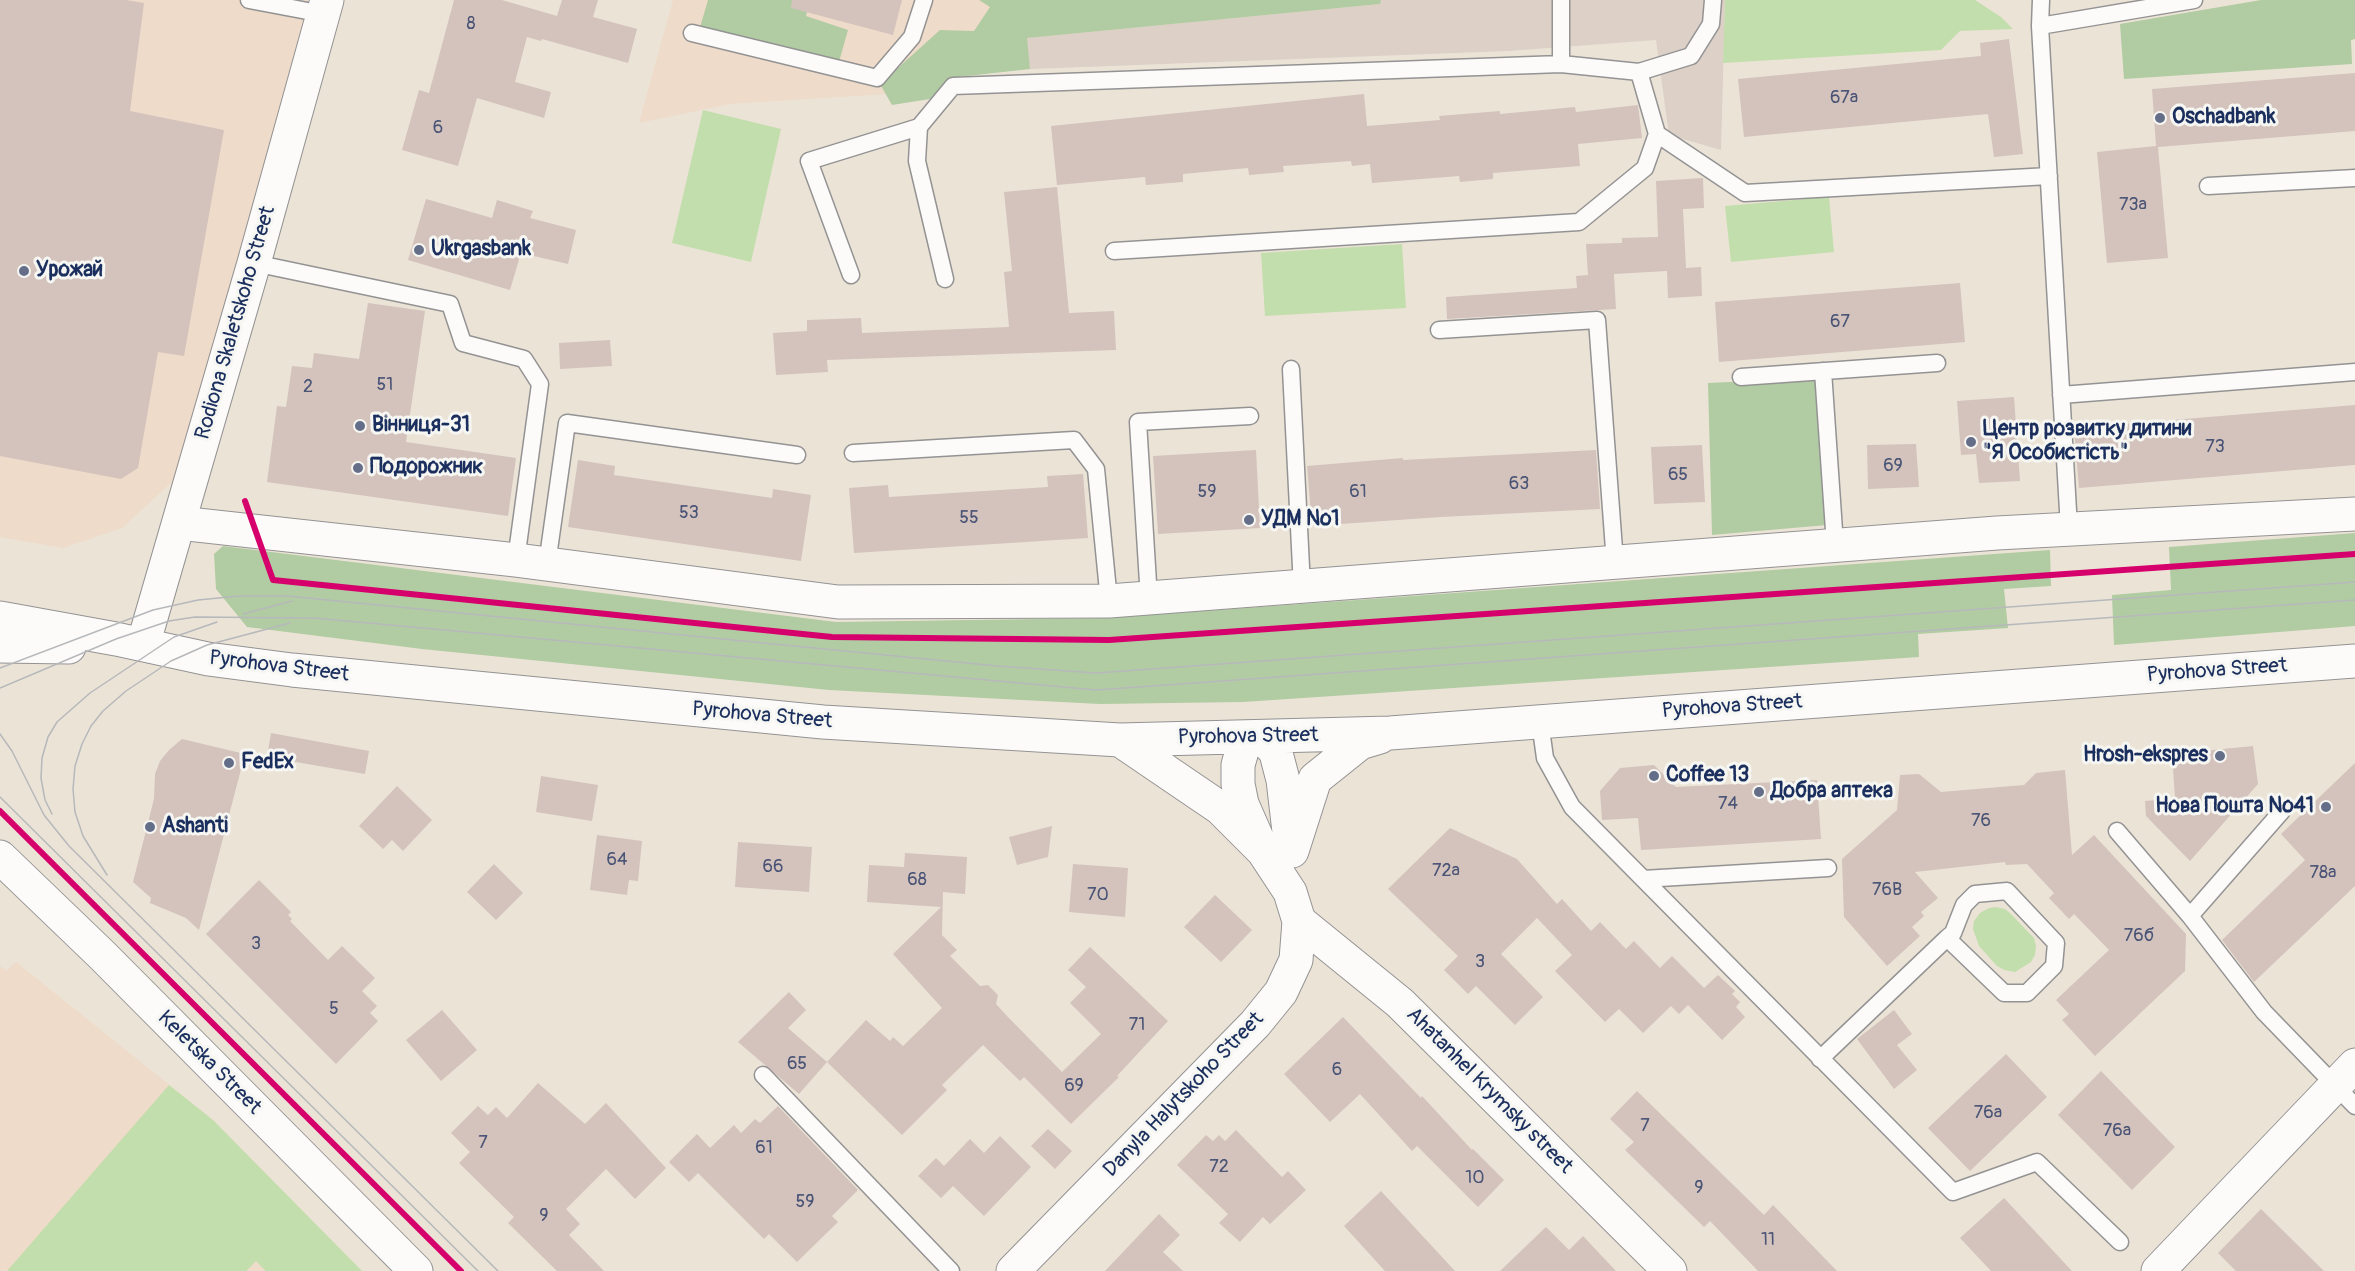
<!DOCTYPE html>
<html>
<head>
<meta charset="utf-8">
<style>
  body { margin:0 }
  canvas { display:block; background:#ebe3d6 }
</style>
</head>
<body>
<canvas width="2355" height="1271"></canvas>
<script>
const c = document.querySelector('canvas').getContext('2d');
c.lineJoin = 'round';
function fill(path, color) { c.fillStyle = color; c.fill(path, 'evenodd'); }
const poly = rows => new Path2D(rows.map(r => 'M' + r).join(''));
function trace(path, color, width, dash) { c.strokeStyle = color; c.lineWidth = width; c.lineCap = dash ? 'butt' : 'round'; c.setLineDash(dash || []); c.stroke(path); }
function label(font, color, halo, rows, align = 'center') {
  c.font = font + ' Pangolin,sans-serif'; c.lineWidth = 6; c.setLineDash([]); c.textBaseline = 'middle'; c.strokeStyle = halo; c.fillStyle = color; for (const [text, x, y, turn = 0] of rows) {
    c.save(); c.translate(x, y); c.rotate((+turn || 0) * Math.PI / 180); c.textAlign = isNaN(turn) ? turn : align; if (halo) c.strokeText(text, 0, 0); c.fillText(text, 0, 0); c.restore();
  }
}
fill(poly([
  [0,0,327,0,197,459,122,528,63,548,0,537],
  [673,0,1380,0,1380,4,1027,38,1030,69,954,73,918,92,730,104,639,123],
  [16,962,213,1120,362,1271,0,1271,0,966,6,971]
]), '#efdbc9');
fill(poly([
  [1380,0,1725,0,1721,150,1669,135,1656,40,1508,51,1030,69,1026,38,1379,4]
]), '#dcd0c7');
fill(poly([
  [1725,0,1975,0,2001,17,2013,29,1960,31,1941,50,1723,63],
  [703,110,781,129,751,262,672,243],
  [1829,197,1834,252,1731,262,1725,206],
  [1402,244,1406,308,1265,316,1261,253],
  [1996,907,2005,909,2011,914,2034,938,2036,946,2035,955,2031,962,2015,972,2004,970,1997,966,1979,946,1973,929,1974,921,1980,913,1989,908],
  [169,1085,213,1120,362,1271,266,1271,256,1261,246,1271,7,1271]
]), '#c3dead');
fill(poly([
  [708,0,810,0,806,16,848,30,837,69,698,34],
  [979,0,1381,0,1380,4,1027,38,1030,69,958,77,936,98,892,105,880,84,940,30,974,31,990,7],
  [2261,0,2355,0,2355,39,2351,40,2352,64,2124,79,2120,24],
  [1818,378,1827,525,1712,535,1708,383],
  [2355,533,2355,626,2114,645,2112,595,2171,590,2169,547],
  [223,546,836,622,1107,618,2050,550,2051,586,2004,589,2008,628,1918,634,1919,657,1243,702,1100,704,829,690,422,649,247,627,216,589,214,554]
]), '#b1cca2');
fill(poly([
  [0,0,126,0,144,3,130,111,224,130,184,356,158,352,138,468,121,479,0,456],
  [454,0,502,0,557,16,562,0,598,0,593,17,637,29,628,63,542,39,541,41,527,37,515,82,551,92,544,118,477,98,458,166,402,150,419,90,429,93],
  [792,0,902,0,893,35,791,8],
  [2009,39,2023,154,1994,157,1988,114,1744,137,1738,79,1981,56,1980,43],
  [2355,73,2355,131,2158,147,2168,258,2107,263,2097,152,2156,146,2152,89],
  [1364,94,1367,126,1440,120,1439,116,1500,111,1500,114,1575,107,1576,112,1638,105,1642,138,1578,144,1580,166,1493,173,1493,179,1460,182,1459,176,1372,183,1370,164,1352,166,1351,161,1283,166,1284,172,1249,175,1248,168,1183,174,1183,182,1146,185,1145,177,1057,185,1051,126],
  [1703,178,1704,208,1683,209,1686,268,1701,267,1702,296,1668,298,1667,271,1614,274,1616,309,1447,319,1446,297,1577,288,1576,276,1588,275,1586,244,1622,243,1622,238,1658,237,1656,181],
  [1057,187,1069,313,1114,311,1116,350,827,360,828,372,776,375,773,333,807,331,807,320,861,318,862,333,1009,327,1004,272,1012,271,1004,192],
  [426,199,492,218,497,200,533,211,530,218,576,230,568,264,521,253,510,290,408,260],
  [1960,283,1965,342,1719,362,1715,302],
  [368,303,425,311,406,442,516,458,508,516,267,482,277,406,286,407,292,366,312,368,314,353,359,359],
  [610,340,612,366,560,369,559,343],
  [2014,397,2020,481,1979,483,1976,454,1961,455,1957,401],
  [2355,405,2355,465,2079,488,2074,428],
  [1916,444,1919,487,1868,489,1867,445],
  [1702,445,1705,502,1654,504,1651,447],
  [1256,450,1260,528,1158,534,1153,456],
  [1596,450,1600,509,1441,517,1312,526,1307,466,1403,458,1403,460],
  [578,460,615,466,614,475,772,498,773,489,811,495,801,561,568,527],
  [1083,474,1088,538,854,553,849,488,888,485,889,497,1048,487,1047,476],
  [271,733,369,751,365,774,267,757],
  [182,739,245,754,199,930,186,918,150,903,151,898,133,882,154,799,155,774,160,761,169,750],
  [2253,746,2258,784,2190,861,2146,816,2145,801,2175,798,2172,754],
  [2355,763,2355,886,2254,982,2222,940,2305,860,2281,834],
  [1654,765,1676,787,1817,780,1821,839,1641,850,1638,818,1602,820,1600,791,1620,768],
  [2065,770,2072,855,2094,835,2186,934,2185,971,2095,1056,2062,1020,2069,1014,2056,1000,2109,950,2074,914,2069,919,2049,898,2054,893,2027,864,2006,865,2005,862,1915,872,1938,898,1921,912,1924,916,1912,927,1920,936,1887,966,1844,917,1842,859,1897,810,1900,775,1919,774,1941,792,2024,785,2036,773],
  [541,776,598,785,592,821,536,812],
  [397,786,432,820,403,851,392,840,383,849,359,826],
  [1052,826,1048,857,1017,865,1009,837],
  [1450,828,1517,859,1557,904,1562,899,1591,931,1600,922,1626,949,1634,941,1660,968,1672,956,1704,988,1718,975,1735,991,1732,994,1740,1002,1736,1007,1745,1017,1722,1040,1688,1005,1679,1014,1671,1006,1643,1033,1619,1009,1605,1022,1555,971,1572,955,1537,918,1501,954,1543,997,1515,1025,1476,986,1468,994,1444,970,1458,956,1388,889],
  [597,835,642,841,638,881,629,880,627,895,590,890],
  [738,842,812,847,809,892,735,887],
  [905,853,967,857,965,894,943,892,942,935,957,950,950,956,980,986,988,985,998,995,996,1004,1007,1016,1062,1072,1101,1034,1070,1003,1086,987,1068,970,1090,947,1168,1021,1117,1076,1119,1077,1071,1124,1024,1077,1020,1081,983,1045,942,1085,947,1090,902,1135,827,1062,866,1020,890,1041,893,1037,903,1046,942,1008,893,954,941,907,867,902,869,865,904,867],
  [494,864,523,893,496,920,467,892],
  [1073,864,1128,868,1125,917,1069,912],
  [259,880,291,912,288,915,292,919,290,921,328,960,342,946,375,978,362,991,377,1006,370,1013,378,1021,336,1064,206,934],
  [1215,895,1252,930,1221,962,1184,927],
  [789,992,806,1010,788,1028,827,1062,799,1094,738,1042],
  [442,1010,477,1050,441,1081,406,1040],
  [1894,1010,1912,1034,1897,1045,1917,1070,1894,1089,1857,1039],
  [1343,1017,1421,1098,1422,1096,1472,1150,1473,1149,1504,1180,1478,1207,1417,1146,1412,1151,1360,1094,1330,1122,1284,1074],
  [2006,1054,2047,1097,1970,1171,1928,1128],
  [2101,1071,2175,1147,2132,1190,2058,1115],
  [538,1083,585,1124,606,1103,666,1168,635,1199,606,1169,566,1209,580,1224,569,1235,604,1271,557,1271,508,1223,514,1217,459,1163,470,1152,451,1133,478,1106,488,1115,496,1107,507,1118],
  [1637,1091,1764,1215,1773,1205,1837,1271,1758,1271,1710,1221,1704,1227,1625,1150,1634,1142,1610,1119],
  [778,1106,858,1190,832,1216,838,1222,797,1262,769,1234,764,1239,698,1173,689,1182,669,1162,697,1134,710,1148,734,1125,741,1133,755,1119,760,1123],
  [1048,1129,1072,1151,1055,1169,1031,1146],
  [1236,1130,1282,1177,1288,1171,1306,1190,1270,1224,1263,1217,1240,1242,1219,1223,1228,1214,1177,1165,1206,1135,1213,1141,1219,1135,1225,1141],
  [1000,1136,1031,1167,984,1216,953,1186,941,1198,918,1176,936,1158,944,1166,970,1139,984,1153],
  [1381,1191,1455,1271,1385,1271,1344,1226],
  [2004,1198,2072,1271,1991,1271,1960,1238],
  [2261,1209,2324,1271,2236,1271,2218,1253],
  [1159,1214,1180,1235,1163,1252,1183,1271,1105,1271],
  [1546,1227,1569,1250,1583,1236,1616,1271,1500,1271]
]), '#d4c3bc');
const lane = poly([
  [249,0,323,14],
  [1561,0,1561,64],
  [2041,0,2040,26,2069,528],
  [2040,26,2194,0],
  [692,33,877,78,912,37,924,0],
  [1639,72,1691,56,1711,24,1713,0],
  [2208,186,2355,178],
  [1114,251,1579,222,1645,168,1657,134],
  [254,263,450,304,463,343,524,359,540,384,516,560],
  [851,275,809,161,919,127],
  [945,279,917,161,919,127,953,86,1561,64,1639,72,1657,134,1745,193,2049,176],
  [1439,330,1597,320,1615,563],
  [1291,369,1302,587],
  [1823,371,1835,545],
  [1741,377,1937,363],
  [2061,395,2355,372],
  [853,453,1074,440,1096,469,1109,601],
  [547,564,567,423,797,455],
  [1149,599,1138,422,1250,416],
  [1540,722,1545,758,1572,807,1953,1192,2037,1162,2120,1242],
  [2117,831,2190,916,2264,1012,2355,1106],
  [1643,879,1828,868],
  [2190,916,2282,811],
  [1820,1059,1947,938,1953,933,1964,905,1975,894,2007,891,2056,943,2054,966,2027,993,2004,993,1947,938],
  [763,1075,951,1271]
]);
const street = poly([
  [179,523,516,560,838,602,1109,601,1997,533,2355,514],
  [1299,921,1400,1003,1670,1271],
  [2158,1271,2355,1065]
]);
const secondary = poly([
  [0,618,116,639,208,659,292,670,823,722,1120,740,1390,733,2355,661],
  [143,645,254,263,327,0],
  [0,646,69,647],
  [1246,737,1238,765,1238,784,1242,804,1257,838],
  [1262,737,1276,752,1277,757,1283,780,1290,840],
  [1292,851,1315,779,1360,743,1380,737],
  [0,857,102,955,416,1271],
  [1013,1271,1255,1024,1281,992,1296,960,1299,921,1290,892,1263,851,1220,808,1120,740]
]);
trace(lane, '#949394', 19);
trace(street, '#949394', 35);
trace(secondary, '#949394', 35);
trace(lane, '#fcfbf9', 16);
trace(street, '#fcfbf9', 33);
trace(secondary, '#fcfbf9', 33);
trace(poly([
  [243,614,292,601],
  [0,668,153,610,198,600,239,596,287,596,997,666,1096,673,2355,582],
  [0,688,116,639,169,621,195,617,314,618,1096,690,2355,600],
  [0,734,12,751,44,815,69,846,498,1271],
  [0,797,478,1271],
  [52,814,45,800,41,778,42,758,48,737,57,722,90,693,174,637,217,622],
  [107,875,83,836,75,812,73,789,75,766,82,744,91,726,103,711,126,691,171,661,207,645,290,623]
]), '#b6b8bb', 1.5);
trace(poly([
  [245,501,273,580,832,637,1109,640,2355,554],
  [0,811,461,1271]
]), '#d6006c', 6);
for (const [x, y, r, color] of [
  [2160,118,6,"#646e88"],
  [419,250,6,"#646e88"],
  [24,271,6,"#646e88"],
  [360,426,6,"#646e88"],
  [1971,442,6,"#646e88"],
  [358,468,6,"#646e88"],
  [1249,520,6,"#646e88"],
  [2220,756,6,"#646e88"],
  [229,763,6,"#646e88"],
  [1654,776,6,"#646e88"],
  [1759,792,6,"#646e88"],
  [2326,807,6,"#646e88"],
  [150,827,6,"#646e88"]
]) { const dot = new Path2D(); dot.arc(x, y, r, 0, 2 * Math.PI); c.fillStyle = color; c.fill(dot); trace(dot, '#f6f6f2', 2); }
label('18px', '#495476', null, [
  ["8",471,24],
  ["67а",1844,98],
  ["6",438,128],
  ["73а",2133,205],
  ["67",1840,322],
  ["51",385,385],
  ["2",308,387],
  ["73",2215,447],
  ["69",1893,466],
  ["65",1678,475],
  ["63",1519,484],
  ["59",1207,492],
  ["61",1358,492],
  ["53",689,513],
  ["55",969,518],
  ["74",1728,804],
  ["76",1981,821],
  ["64",617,860],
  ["66",773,867],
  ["72а",1446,871],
  ["78а",2323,873],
  ["68",917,880],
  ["76В",1887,890],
  ["70",1098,895],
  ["76б",2139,936],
  ["3",256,944],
  ["3",1480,962],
  ["5",334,1009],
  ["71",1137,1025],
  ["65",797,1064],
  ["6",1337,1070],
  ["69",1074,1086],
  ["76а",1988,1113],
  ["7",1645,1126],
  ["76а",2117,1131],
  ["7",483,1143],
  ["61",764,1148],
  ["72",1219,1167],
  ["10",1475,1178],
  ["9",1699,1188],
  ["59",805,1202],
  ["9",544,1216],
  ["11",1768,1240]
]);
label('bold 21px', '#1b2f5e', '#f6f6f2', [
  ["Oschadbank",2172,118],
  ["Ukrgasbank",431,250],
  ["Урожай",36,271],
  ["Вінниця-31",372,426],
  ["Центр розвитку дитини",1983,430],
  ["\"Я Особистість\"",1983,454],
  ["Подорожник",370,468],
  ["УДМ №1",1261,520],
  ["Hrosh-ekspres",2208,756,"right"],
  ["FedEx",241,763],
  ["Coffee 13",1666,776],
  ["Добра аптека",1771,792],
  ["Нова Пошта №41",2314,807,"right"],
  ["Ashanti",162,827]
], 'left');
label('21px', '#1b2f5e', '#f6f6f2', [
  ["Rodiona Skaletskoho Street",236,323,-74],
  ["Pyrohova Street",279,667,7],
  ["Pyrohova Street",2217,671,-4],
  ["Pyrohova Street",1732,707,-4],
  ["Pyrohova Street",762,716,5],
  ["Pyrohova Street",1248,737,-1],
  ["Keletska Street",209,1063,45],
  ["Ahatanhel Krymsky street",1489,1091,45],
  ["Danyla Halytskoho Street",1184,1095,-46]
]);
</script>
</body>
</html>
